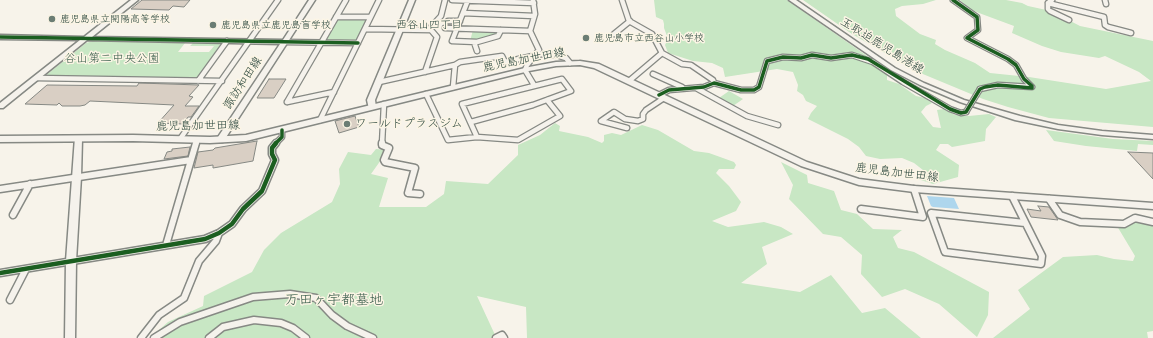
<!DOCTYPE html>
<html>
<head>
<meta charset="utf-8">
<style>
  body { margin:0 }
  canvas { display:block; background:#f7f3ea }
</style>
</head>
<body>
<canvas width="1153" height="338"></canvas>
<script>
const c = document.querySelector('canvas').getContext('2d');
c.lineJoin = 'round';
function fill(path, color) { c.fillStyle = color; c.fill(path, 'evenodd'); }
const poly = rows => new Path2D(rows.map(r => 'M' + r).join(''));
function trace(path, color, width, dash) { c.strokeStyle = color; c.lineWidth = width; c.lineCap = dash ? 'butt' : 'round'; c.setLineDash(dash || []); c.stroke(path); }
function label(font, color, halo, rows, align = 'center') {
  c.font = font + ' "Patrick Hand","Klee One",sans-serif'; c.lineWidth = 3; c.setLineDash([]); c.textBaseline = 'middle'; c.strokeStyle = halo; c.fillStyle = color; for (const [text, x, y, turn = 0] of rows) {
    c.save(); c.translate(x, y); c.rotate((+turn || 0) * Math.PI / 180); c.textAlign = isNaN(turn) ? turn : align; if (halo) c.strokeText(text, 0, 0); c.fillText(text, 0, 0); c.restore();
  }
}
fill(poly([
  [654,0,787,0,867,56,887,75,887,80,899,84,916,96,925,98,932,103,926,106,921,112,933,127,941,128,937,110,944,109,955,115,969,116,989,114,996,117,986,129,985,141,952,147,948,144,940,144,936,150,959,165,958,177,933,184,918,179,928,174,914,163,902,158,880,159,866,156,859,147,848,139,808,119,811,113,817,106,806,101,803,95,797,91,798,85,793,72,777,69,725,77,723,68,712,63,693,61,668,53,665,45,667,41,667,36,664,28,664,24,663,20,656,17],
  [803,0,936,0,923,4,902,6,895,9,896,16,920,34,936,40,935,44,945,50,975,63,990,73,1029,77,1106,89,1151,81,1139,72,1105,56,1099,58,1061,52,1042,46,1012,33,1014,26,979,13,968,8,960,0,1006,0,1022,3,1028,6,1051,11,1080,26,1153,41,1153,127,1049,118,1008,107,983,99,918,72,852,34],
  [339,18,366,18,367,19,357,40,326,41,337,19],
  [473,30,497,31,497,34,476,41,470,41],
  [93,41,185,43,178,52,209,52,214,46,190,46,193,43,221,43,223,45,198,78,194,79,45,76,86,43],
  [729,91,743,99,733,106,719,98],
  [555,123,560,126,559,131,588,137,602,143,604,141,604,135,612,133,621,135,642,125,658,130,694,151,709,153,734,162,736,165,734,169,719,169,716,173,729,186,741,202,736,211,712,221,728,227,764,222,781,227,793,234,762,247,767,264,741,283,800,292,831,275,862,313,885,308,921,338,527,338,526,307,477,296,496,337,493,338,150,338,168,322,203,306,204,296,252,272,264,250,281,233,332,202,340,184,339,169,348,152,371,155,376,149,388,150,371,174,388,178,379,207,426,207,444,194,446,181,488,184,518,155,518,145,540,135],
  [1046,130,1113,139,1153,141,1153,145,1138,144,1137,151,1086,146,1054,141],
  [781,162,807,175,808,183,834,191,841,210,857,214,873,229,902,230,893,237,898,248,914,252,989,292,988,315,977,337,939,304,905,289,882,297,861,274,862,255,841,237,823,234,789,199,793,185],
  [1132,220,1153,223,1153,331,1147,332,1148,338,993,338,1030,309,1018,290,1063,257,1097,255,1114,259,1133,261,1135,256,1117,226]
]), '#c8e7c4');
fill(poly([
  [927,196,954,198,959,209,933,207,931,206]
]), '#aed6ed');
const building = poly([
  [142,0,190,0,184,7,173,6,169,10,131,9,142,0],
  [269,79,286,79,274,98,257,98,269,79],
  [139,83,199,85,189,96,193,97,185,106,199,106,191,117,188,117,183,124,158,123,174,105,90,101,85,105,80,106,62,106,59,103,57,105,25,104,47,85,137,86,139,83],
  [355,116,359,127,339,133,335,121,355,116],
  [257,141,253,161,213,168,213,165,194,168,198,152,213,150,215,148,257,141],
  [190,147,188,156,164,159,167,152,172,151,172,149,190,147],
  [1128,152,1153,153,1153,179,1128,152],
  [1038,206,1049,207,1058,220,1031,217,1027,209,1041,211,1038,206]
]);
fill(building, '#d9cfc4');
trace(building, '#868984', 1);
const streetFar1 = poly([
  [452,0,534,3],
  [468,0,452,41,477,42,498,36,501,30],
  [533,0,535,14,530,31,539,50,527,65,525,70,534,85],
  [622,0,629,21,652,34,662,53,629,81],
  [953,0,977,17,978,30,967,38,1008,59,1016,65,1024,79,1032,87,998,85,980,89],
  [1052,0,1048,3,1104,17,1105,25,1108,27,1131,33],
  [1105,0,1106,4],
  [1048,3,1048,9,1050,11,1069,20],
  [463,13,534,16],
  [336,17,370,17],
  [448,21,460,21],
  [445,28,530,31],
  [365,29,431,30,437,37,425,72],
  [429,29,441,16,445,0],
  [614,34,630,21],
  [284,42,358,43],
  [474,42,477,51],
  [662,53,682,64,691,65,713,80,714,83],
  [455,65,460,62,502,56,505,62,542,54,556,55,566,58,570,63],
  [653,74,682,87],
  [36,78,222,81],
  [198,81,227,41],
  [379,82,455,65,453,87],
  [696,88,747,116,778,125],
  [426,94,448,140,477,137,518,140,560,116,547,100],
  [659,95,669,90,704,87,714,83,741,90,754,90,759,87,767,61,783,57,801,58,812,55,831,58,852,55,873,62,903,82,950,109,961,113,966,112],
  [287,102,346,0],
  [287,102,334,92],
  [320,120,379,0],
  [471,122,533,105,571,91,562,79,462,104,477,137],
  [627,128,601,121,614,112,625,119,638,121,643,119,643,114,646,110,664,98],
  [180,139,278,0],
  [196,144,197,140],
  [275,144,282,137,282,130],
  [382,144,384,104]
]);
const street = poly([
  [382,143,382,145,389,148,384,160,385,162,415,168,408,193,420,194],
  [0,189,191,160],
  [1012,196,1042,256,1041,264,945,252,931,213,1025,223],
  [1049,199,1060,215,1080,222,1124,224,1135,218,1153,222],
  [861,209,923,217,914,189],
  [13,215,30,184],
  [166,245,196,143],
  [0,273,205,239,219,233,232,224,243,209,262,191,275,160,272,154,272,148,276,143],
  [10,300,26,269],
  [141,338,159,315,184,298,199,261,216,241,219,233],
  [154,338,180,322,253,297,290,294,316,298,332,315,347,326,373,338],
  [209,338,223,327,254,320,281,323,293,328,306,338],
  [496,338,502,335,504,338]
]);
const secondary = poly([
  [131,0,138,0,92,37,283,40,309,0,315,0,223,142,220,142,216,140,280,44,87,40,3,108,0,108,0,103,80,40,0,39,0,35,84,37,131,0],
  [409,0,415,0,375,100,376,107,372,109,369,109,367,100,409,0],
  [789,0,796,0,895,68,924,83,964,100,1020,116,1058,125,1102,131,1153,135,1153,139,1102,135,1058,129,1015,120,960,102,920,85,891,70,789,0],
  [75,137,78,137,82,139,81,177,76,261,75,338,65,338,66,261,75,137]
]);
const primary = poly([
  [580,61,599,64,807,162,859,179,914,186,1153,203,1153,209,914,192,859,185,801,166,594,68,580,65,556,66,529,71,246,141,210,143,133,141,0,142,0,136,133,135,210,137,246,135,529,67,556,62,580,61]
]);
trace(streetFar1, '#868984', 7);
trace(street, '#868984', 9);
trace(secondary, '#868984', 3);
trace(primary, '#868984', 3);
trace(streetFar1, '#f5f2ec', 4.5);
trace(street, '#f5f2ec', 6);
fill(secondary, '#f5f2ec');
fill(primary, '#f5f2ec');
const streetBridge = poly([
  [966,112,980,89]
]);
trace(streetBridge, '#868984', 7, []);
trace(streetBridge, '#f5f2ec', 4.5);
trace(poly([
  [0,37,358,43],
  [659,95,669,90,704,87,714,83,741,90,754,90,759,87,767,61,783,57,801,58,812,55,831,58,852,55,868,59,950,109,961,113,966,112,980,89,985,87,998,85,1032,88,1032,86,1024,79,1016,65,1008,59,967,38,978,30,977,17,953,0],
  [275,144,282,137,282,130]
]), '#1b5e20', 3.5);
trace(poly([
  [0,273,205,239,219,233,232,224,243,209,262,191,275,160,272,154,272,148,276,143]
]), '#1b5e20', 4.5);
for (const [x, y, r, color] of [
  [52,19,4,"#6b7d74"],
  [213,25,4,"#6b7d74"],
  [586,38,4,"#6b7d74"],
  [347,124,4,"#6b7d74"]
]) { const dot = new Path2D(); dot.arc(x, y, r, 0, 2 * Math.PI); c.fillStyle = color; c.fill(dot); trace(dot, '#fcf5e5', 1.5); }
label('10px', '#1f3d34', '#fcf5e5', [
  ["鹿児島県立開陽高等学校",60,19],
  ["鹿児島県立鹿児島盲学校",221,25],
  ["鹿児島市立西谷山小学校",594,38]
], 'left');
label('11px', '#1f3d34', '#fcf5e5', [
  ["西谷山四丁目",429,25]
]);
label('12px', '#1f3d34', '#fcf5e5', [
  ["玉取迫鹿児島港線",882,46,32],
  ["鹿児島加世田線",524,60,-11],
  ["諏訪和田線",243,83,-57],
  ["鹿児島加世田線",198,126,-1],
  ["鹿児島加世田線",897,173,7]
]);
label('12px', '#395d4b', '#fcf5e5', [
  ["谷山第二中央公園",112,59]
]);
label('12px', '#1f3d34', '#fcf5e5', [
  ["ワールドプラスジム",355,124]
], 'left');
label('14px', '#395d4b', '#fcf5e5', [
  ["万田ヶ宇都墓地",334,300]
]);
</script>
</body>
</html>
